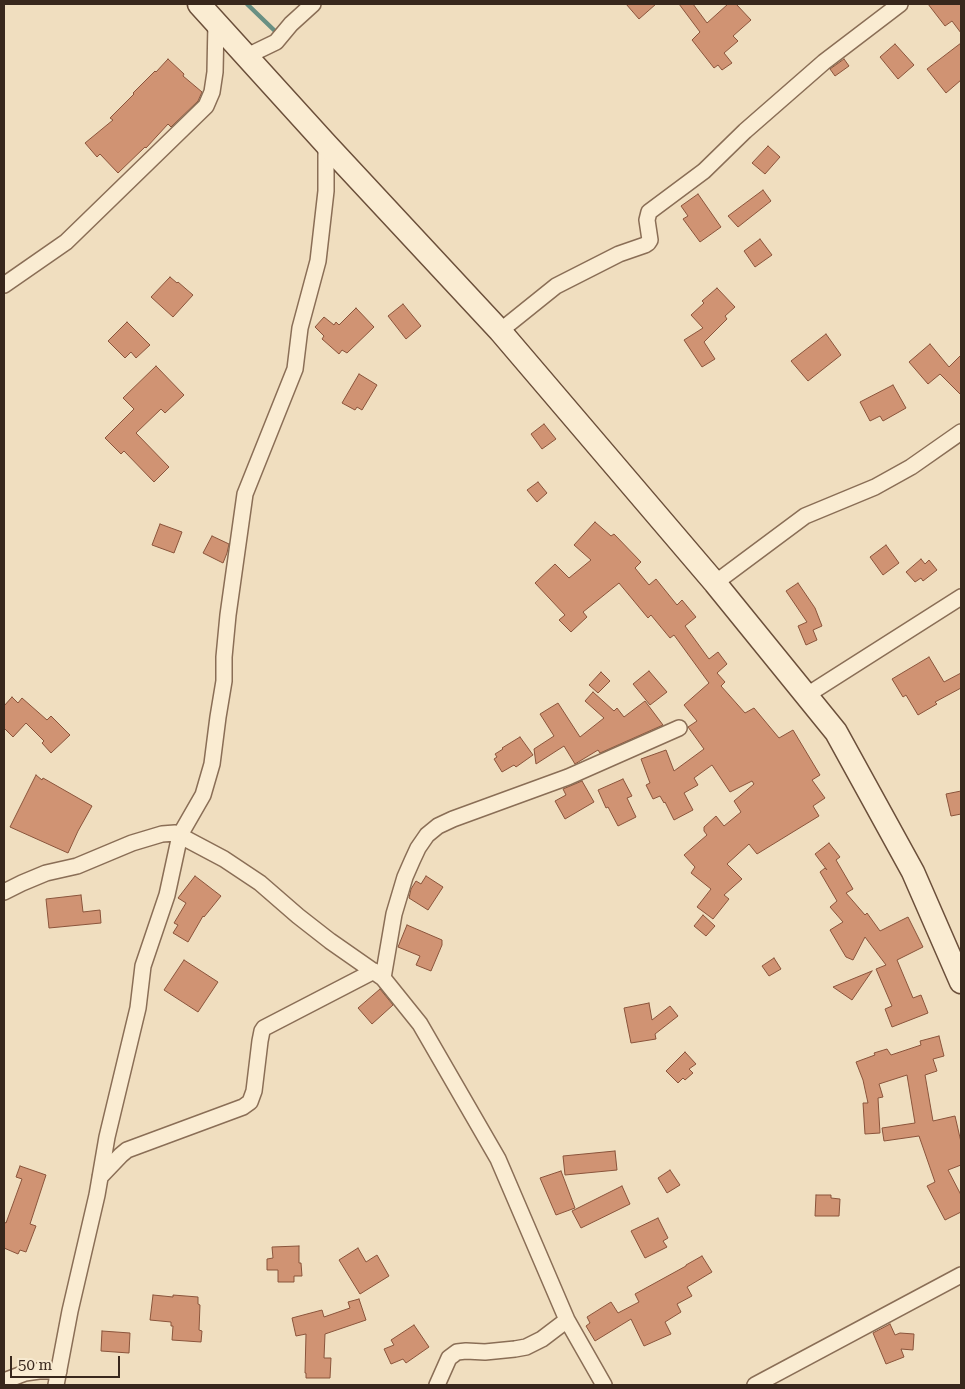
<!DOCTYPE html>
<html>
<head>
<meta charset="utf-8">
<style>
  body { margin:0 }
  #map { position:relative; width:965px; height:1389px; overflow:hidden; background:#f0debf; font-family:"Roboto Serif",serif }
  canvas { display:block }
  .frame { position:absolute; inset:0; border:5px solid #38271c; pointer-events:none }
  .scale { position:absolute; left:10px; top:1356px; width:110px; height:22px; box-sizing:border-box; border:2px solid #38271c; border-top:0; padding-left:6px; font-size:15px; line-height:18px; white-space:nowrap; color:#38271c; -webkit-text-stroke:4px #f7e9cf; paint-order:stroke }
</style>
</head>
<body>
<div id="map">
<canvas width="965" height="1389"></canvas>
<div class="frame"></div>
<div class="scale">50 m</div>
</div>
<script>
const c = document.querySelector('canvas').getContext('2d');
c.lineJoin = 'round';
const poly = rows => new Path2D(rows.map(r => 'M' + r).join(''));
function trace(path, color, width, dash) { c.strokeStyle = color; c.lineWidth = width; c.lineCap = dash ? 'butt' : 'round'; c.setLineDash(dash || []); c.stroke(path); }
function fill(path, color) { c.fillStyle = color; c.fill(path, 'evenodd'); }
trace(poly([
  [247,4,276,32]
]), '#699083', 4.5);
const building = poly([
  [626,4,656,4,639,19,626,4],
  [679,4,693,4,707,23,728,4,736,4,751,20,733,36,738,41,724,53,732,63,722,70,718,65,714,68,692,40,700,32,679,4],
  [928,4,961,4,961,33,952,21,945,26,928,4],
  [961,43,961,80,946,93,927,69,961,43],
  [895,44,914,65,898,79,880,57,895,44],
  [168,59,184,74,183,76,202,92,198,101,171,127,168,124,146,148,145,147,118,173,100,154,97,157,85,143,113,120,110,118,134,94,133,93,155,71,156,72,168,59],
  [844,59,849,66,835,76,830,69,844,59],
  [768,146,780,157,765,174,752,163,768,146],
  [763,190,771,201,738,227,728,216,763,190],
  [698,194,721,227,700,242,683,219,688,216,681,206,698,194],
  [760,239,772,255,755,267,744,251,760,239],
  [170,277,177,283,178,282,193,295,173,317,151,297,170,277],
  [717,288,735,307,725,316,727,319,704,342,715,359,702,367,684,340,703,328,691,315,704,303,702,301,717,288],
  [403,304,421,326,406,339,388,316,403,304],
  [356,308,374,327,347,353,342,350,339,354,322,339,324,336,315,327,324,317,334,325,336,322,339,325,356,308],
  [127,322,150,345,136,358,131,352,125,358,108,341,127,322],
  [826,334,841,355,808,381,791,361,826,334],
  [930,344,949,367,961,355,961,395,940,374,928,384,909,362,930,344],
  [156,366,184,395,165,413,161,409,136,433,169,467,154,482,124,451,121,454,105,438,134,409,123,398,156,366],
  [359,374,377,385,362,410,357,407,355,410,342,403,359,374],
  [893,385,906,408,883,421,880,416,870,421,860,402,893,385],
  [544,424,556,439,542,449,531,434,544,424],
  [538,482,547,493,537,502,527,490,538,482],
  [595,522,611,536,614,534,641,562,635,568,649,585,656,579,677,605,682,600,696,617,685,626,709,659,718,652,727,664,717,673,725,682,721,686,745,713,754,708,779,738,793,730,820,775,812,780,825,798,813,806,819,816,757,854,749,844,727,864,742,879,724,895,729,899,713,919,697,907,711,889,691,873,695,867,684,855,707,835,704,831,704,827,716,816,724,826,741,812,734,801,754,784,752,781,730,792,712,765,694,778,698,785,684,793,693,810,674,820,665,802,664,803,660,796,653,799,646,785,650,783,641,759,666,750,674,771,704,749,688,727,697,721,684,705,709,683,674,635,670,638,651,615,648,618,619,583,583,612,587,617,571,632,559,620,565,615,535,583,555,564,569,578,591,560,574,545,595,522],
  [160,524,182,532,174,553,152,545,160,524],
  [212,536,229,544,227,553,223,563,203,553,212,536],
  [886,545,899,563,883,575,870,557,886,545],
  [921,559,925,564,929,560,937,570,923,581,921,578,915,582,906,572,921,559],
  [798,583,815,608,822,626,813,630,817,640,806,645,798,626,807,622,786,591,798,583],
  [929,657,944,682,961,673,961,688,935,702,937,704,918,715,906,695,903,697,892,679,929,657],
  [649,671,667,692,650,705,633,684,649,671],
  [601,672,610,681,598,693,589,685,601,672],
  [593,692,614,711,617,708,624,717,645,701,663,725,600,753,598,750,575,764,564,746,536,764,534,749,554,736,540,714,558,703,580,737,604,718,585,701,593,692],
  [12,697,18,703,22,698,47,720,51,716,70,735,51,753,42,743,44,741,26,723,13,737,4,728,4,706,12,697],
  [520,737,533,755,516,767,514,765,502,772,494,759,497,757,495,754,503,749,502,748,520,737],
  [36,775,42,780,43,778,92,806,78,831,68,853,10,827,36,775],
  [623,779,632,796,627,798,636,817,618,826,608,807,606,808,598,790,623,779],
  [582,781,594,802,565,819,555,801,566,795,563,789,582,781],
  [961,791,961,814,951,816,946,794,961,791],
  [829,843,840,857,836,860,853,889,846,893,865,915,867,913,880,931,908,917,923,947,897,960,913,998,921,995,928,1013,892,1027,885,1009,892,1006,876,969,886,965,865,937,853,960,846,957,830,930,843,922,830,907,837,901,820,872,825,868,827,870,815,854,829,843],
  [195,876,221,896,204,917,203,916,188,942,173,933,178,925,174,923,186,903,178,898,195,876],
  [426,876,443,887,428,910,409,898,411,889,416,881,421,884,426,876],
  [81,895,83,912,100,910,101,923,49,928,46,899,81,895],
  [703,915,715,926,706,936,694,926,703,915],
  [407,925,442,940,442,945,431,971,416,965,420,956,398,947,407,925],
  [774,958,781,969,769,976,762,966,774,958],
  [184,960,218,982,198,1012,164,990,184,960],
  [872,971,852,1000,833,987,872,971],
  [380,989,393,1005,372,1024,358,1008,380,989],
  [649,1003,652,1020,670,1006,678,1016,655,1034,656,1039,631,1043,624,1008,649,1003],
  [939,1036,944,1056,933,1059,937,1071,925,1075,933,1121,955,1116,961,1142,961,1165,948,1170,961,1195,961,1212,945,1220,927,1186,935,1182,919,1136,884,1141,882,1128,915,1123,907,1075,879,1084,883,1097,878,1098,880,1133,865,1134,863,1103,868,1103,863,1080,856,1062,875,1055,874,1053,887,1049,891,1055,921,1045,920,1041,939,1036],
  [685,1052,696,1064,689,1069,693,1073,685,1080,683,1078,678,1083,666,1071,685,1052],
  [615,1151,617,1170,565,1175,563,1156,615,1151],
  [20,1166,46,1175,30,1224,36,1226,26,1252,20,1250,18,1254,4,1248,4,1222,6,1223,22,1179,16,1177,20,1166],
  [670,1170,680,1185,667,1193,658,1178,670,1170],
  [561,1171,575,1208,556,1215,540,1178,561,1171],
  [622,1186,630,1204,581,1228,572,1211,622,1186],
  [816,1195,831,1195,831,1198,840,1199,839,1216,815,1216,816,1195],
  [658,1218,668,1238,663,1241,667,1247,645,1258,631,1231,658,1218],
  [299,1246,299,1263,301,1263,302,1276,294,1276,294,1282,278,1282,278,1270,267,1270,267,1259,273,1258,272,1247,299,1246],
  [358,1248,366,1262,377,1255,389,1276,360,1294,339,1260,358,1248],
  [702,1256,712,1272,687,1287,692,1296,677,1304,681,1312,665,1322,671,1334,644,1346,631,1319,595,1341,586,1326,590,1323,587,1317,611,1302,618,1313,639,1302,635,1294,686,1266,686,1265,702,1256],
  [153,1295,173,1297,173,1295,198,1297,198,1304,200,1305,199,1330,202,1331,201,1342,172,1340,173,1326,171,1326,171,1322,150,1320,153,1295],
  [359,1299,366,1320,325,1334,324,1358,331,1358,330,1378,306,1378,306,1373,305,1373,306,1334,296,1336,292,1318,322,1310,324,1317,350,1308,348,1302,359,1299],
  [890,1324,895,1335,900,1333,914,1334,913,1350,901,1349,904,1357,886,1364,873,1333,890,1324],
  [414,1325,429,1347,406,1363,403,1359,391,1364,384,1349,394,1345,391,1340,414,1325],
  [102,1331,130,1333,129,1353,101,1351,102,1331]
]);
fill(building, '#d09373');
trace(building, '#8a543b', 1);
const street = poly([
  [247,56,276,42,291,24,313,4],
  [4,285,66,242,206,106,212,92,215,72,216,22],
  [500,331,556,286,619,254,645,245,648,243,650,240,647,220,649,212,704,171,745,131,824,62,900,4],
  [715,583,805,516,875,487,911,467,961,432],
  [807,695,961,597],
  [4,892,22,883,46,873,77,866,132,843,162,834,175,833,224,859,260,883,298,916,330,941,383,978,420,1024,498,1159,567,1320,604,1385],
  [383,978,394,914,405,877,412,861,418,848,427,835,438,826,453,819,568,777,679,728],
  [100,1177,121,1155,127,1150,243,1107,250,1102,254,1091,260,1041,262,1031,264,1028,374,971],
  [4,1381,25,1373,39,1371,59,1371],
  [56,1385,70,1311,97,1195,107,1137,138,1008,143,966,167,895,180,835,203,795,212,764,218,717,224,681,224,657,228,615,245,494,295,369,300,328,318,261,326,191,326,144],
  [437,1385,449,1358,457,1352,466,1351,485,1352,515,1349,526,1347,542,1339,567,1320],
  [755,1385,961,1275]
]);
const secondary = poly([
  [199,4,326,144,500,331,715,583,836,732,913,872,961,982]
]);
trace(street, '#8a6e56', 18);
trace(secondary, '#6b4f3a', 25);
trace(street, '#faecd2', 15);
trace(secondary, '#faecd2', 22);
</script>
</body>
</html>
